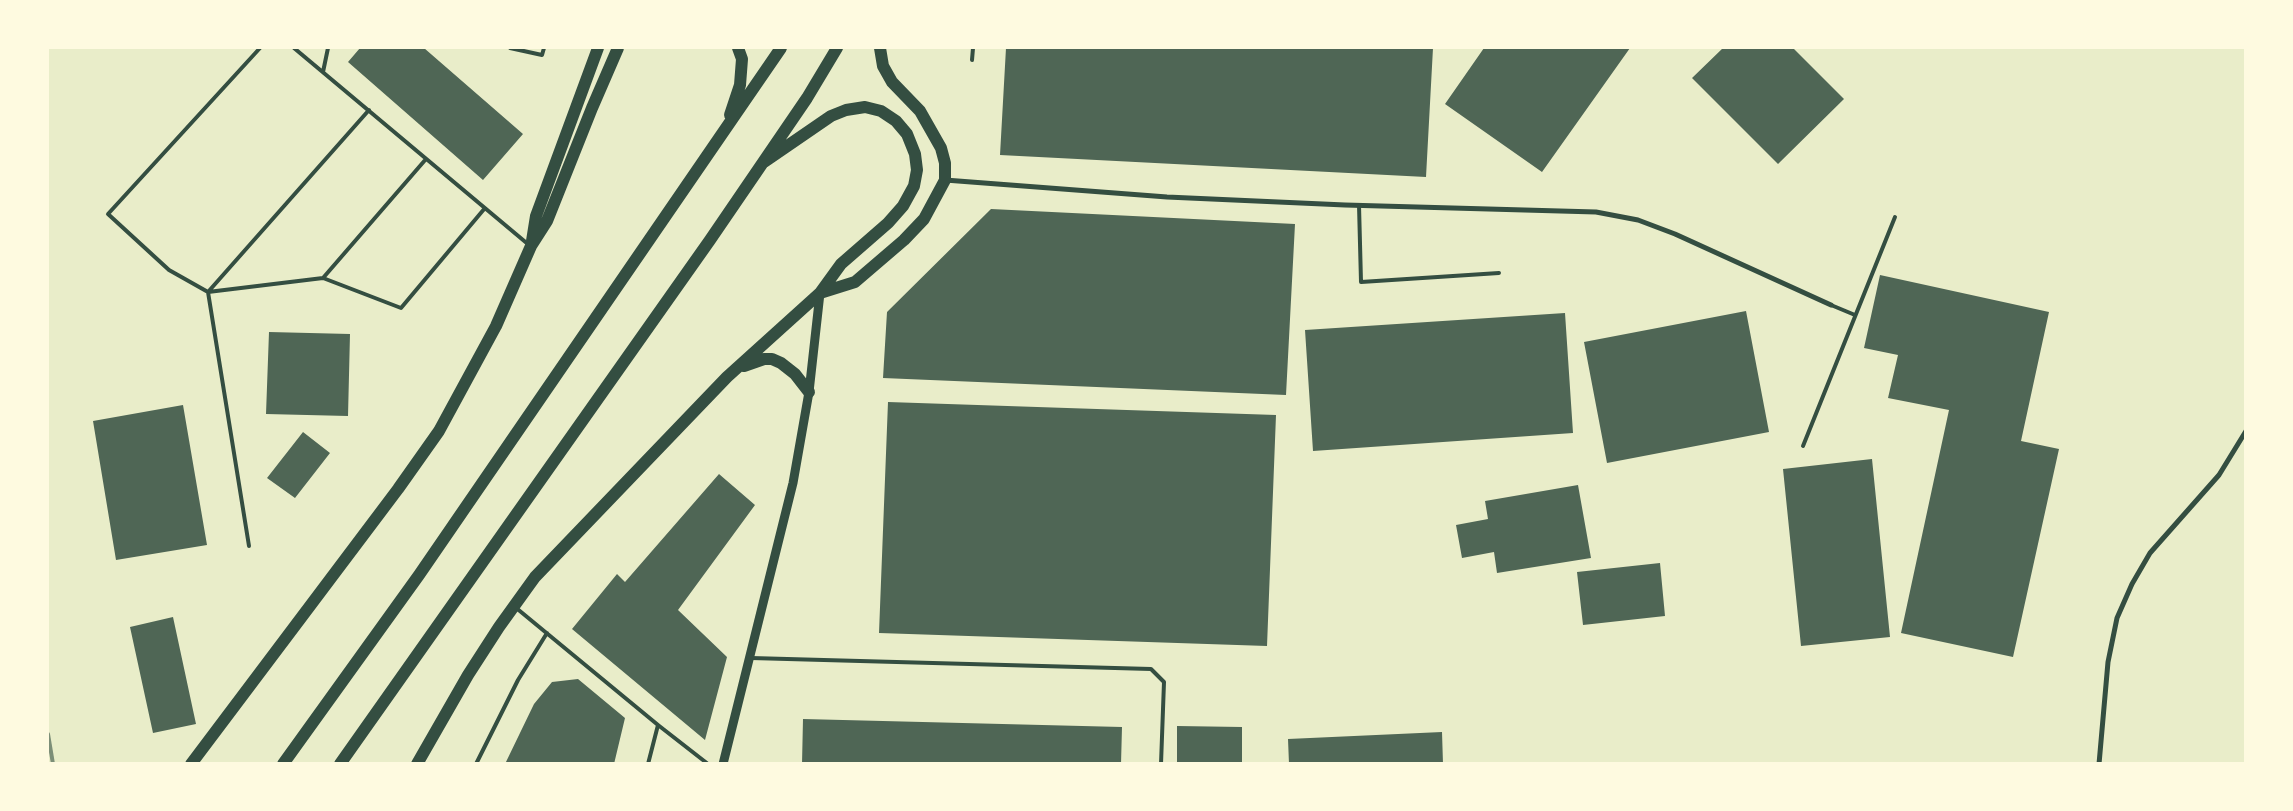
<!DOCTYPE html>
<html>
<head>
<meta charset="utf-8">
<style>
  body { margin:0 }
  #map { position:relative; width:2293px; height:811px; overflow:hidden; background:#e9edc9; font-family:"Open Sans",sans-serif }
  canvas { display:block }
  .frame { position:absolute; inset:0; border:49px solid #fefae0; pointer-events:none }
</style>
</head>
<body>
<div id="map">
<canvas width="2293" height="811"></canvas>
<div class="frame"></div>
</div>
<script>
const c = document.querySelector('canvas').getContext('2d');
c.lineJoin = 'round';
function fill(path, color) { c.fillStyle = color; c.fill(path, 'evenodd'); }
const poly = rows => new Path2D(rows.map(r => 'M' + r).join(''));
function trace(path, color, width, dash) { c.strokeStyle = color; c.lineWidth = width; c.lineCap = dash ? 'butt' : 'round'; c.setLineDash(dash || []); c.stroke(path); }
fill(poly([
  [360,48,424,48,523,134,483,180,348,62],
  [1006,48,1433,48,1426,177,1000,155],
  [1484,48,1630,48,1542,172,1445,104],
  [1723,48,1793,48,1844,99,1778,164,1692,78],
  [991,209,1295,224,1286,395,883,378,887,312],
  [1880,275,2049,312,2021,441,2059,449,2013,657,1901,633,1949,410,1888,398,1898,355,1864,348],
  [1746,311,1769,432,1607,463,1584,342],
  [1565,313,1573,433,1313,451,1305,330],
  [269,332,350,334,348,416,266,414],
  [888,402,1276,415,1267,646,879,633],
  [183,405,207,545,116,560,93,421],
  [303,432,330,453,295,498,267,478],
  [1872,459,1890,637,1801,646,1783,469],
  [719,474,755,505,678,610,727,657,705,740,572,629,617,574,625,582],
  [1578,485,1591,558,1497,573,1494,552,1462,558,1456,525,1488,519,1485,501],
  [1660,563,1665,616,1583,625,1577,572],
  [173,617,196,724,153,733,130,627],
  [578,679,625,718,614,764,505,764,534,704,552,682],
  [803,719,1122,727,1121,764,802,764],
  [1177,726,1242,727,1242,764,1177,764],
  [1442,732,1443,764,1289,764,1288,739]
]), '#4f6655');
trace(poly([
  [260,48,108,214,169,270,208,292,323,278,401,308,485,208],
  [294,48,529,245],
  [510,48,542,55,544,48],
  [972,60,973,48],
  [323,72,328,48],
  [1359,205,1361,282,1499,273],
  [323,278,426,159],
  [1831,305,1855,315],
  [1803,446,1895,217],
  [249,546,208,292,369,110],
  [515,607,658,725],
  [751,658,1151,669,1164,682,1161,764],
  [476,764,518,680,547,633],
  [648,764,658,725,708,764]
]), '#344e41', 4);
trace(poly([
  [945,180,1167,197,1345,205,1596,212,1638,220,1675,234,1831,305],
  [2099,764,2108,662,2117,618,2132,584,2150,553,2219,475,2246,431]
]), '#344e41', 5);
trace(poly([
  [723,764,793,483,809,392,820,293]
]), '#344e41', 9);
trace(poly([
  [730,115,740,85,742,59,738,48],
  [532,241,536,216,598,48],
  [820,293,855,282,904,240,924,219,945,180,945,163,941,148,920,111,892,82,883,66,880,48],
  [744,366,764,359,772,359,781,363,795,374,809,392],
  [191,764,398,489,439,431,496,326,531,246,547,221,592,108,618,48],
  [283,764,419,575,781,48],
  [340,764,710,240,807,98,837,48],
  [417,764,468,675,499,627,535,577,727,377,820,293,841,264,888,223,903,206,914,186,917,170,915,154,907,134,896,121,881,111,865,107,846,110,831,116,764,162]
]), '#344e41', 12);
trace(poly([
  [48,734,53,764]
]), '#7c8e77', 4);
</script>
</body>
</html>
